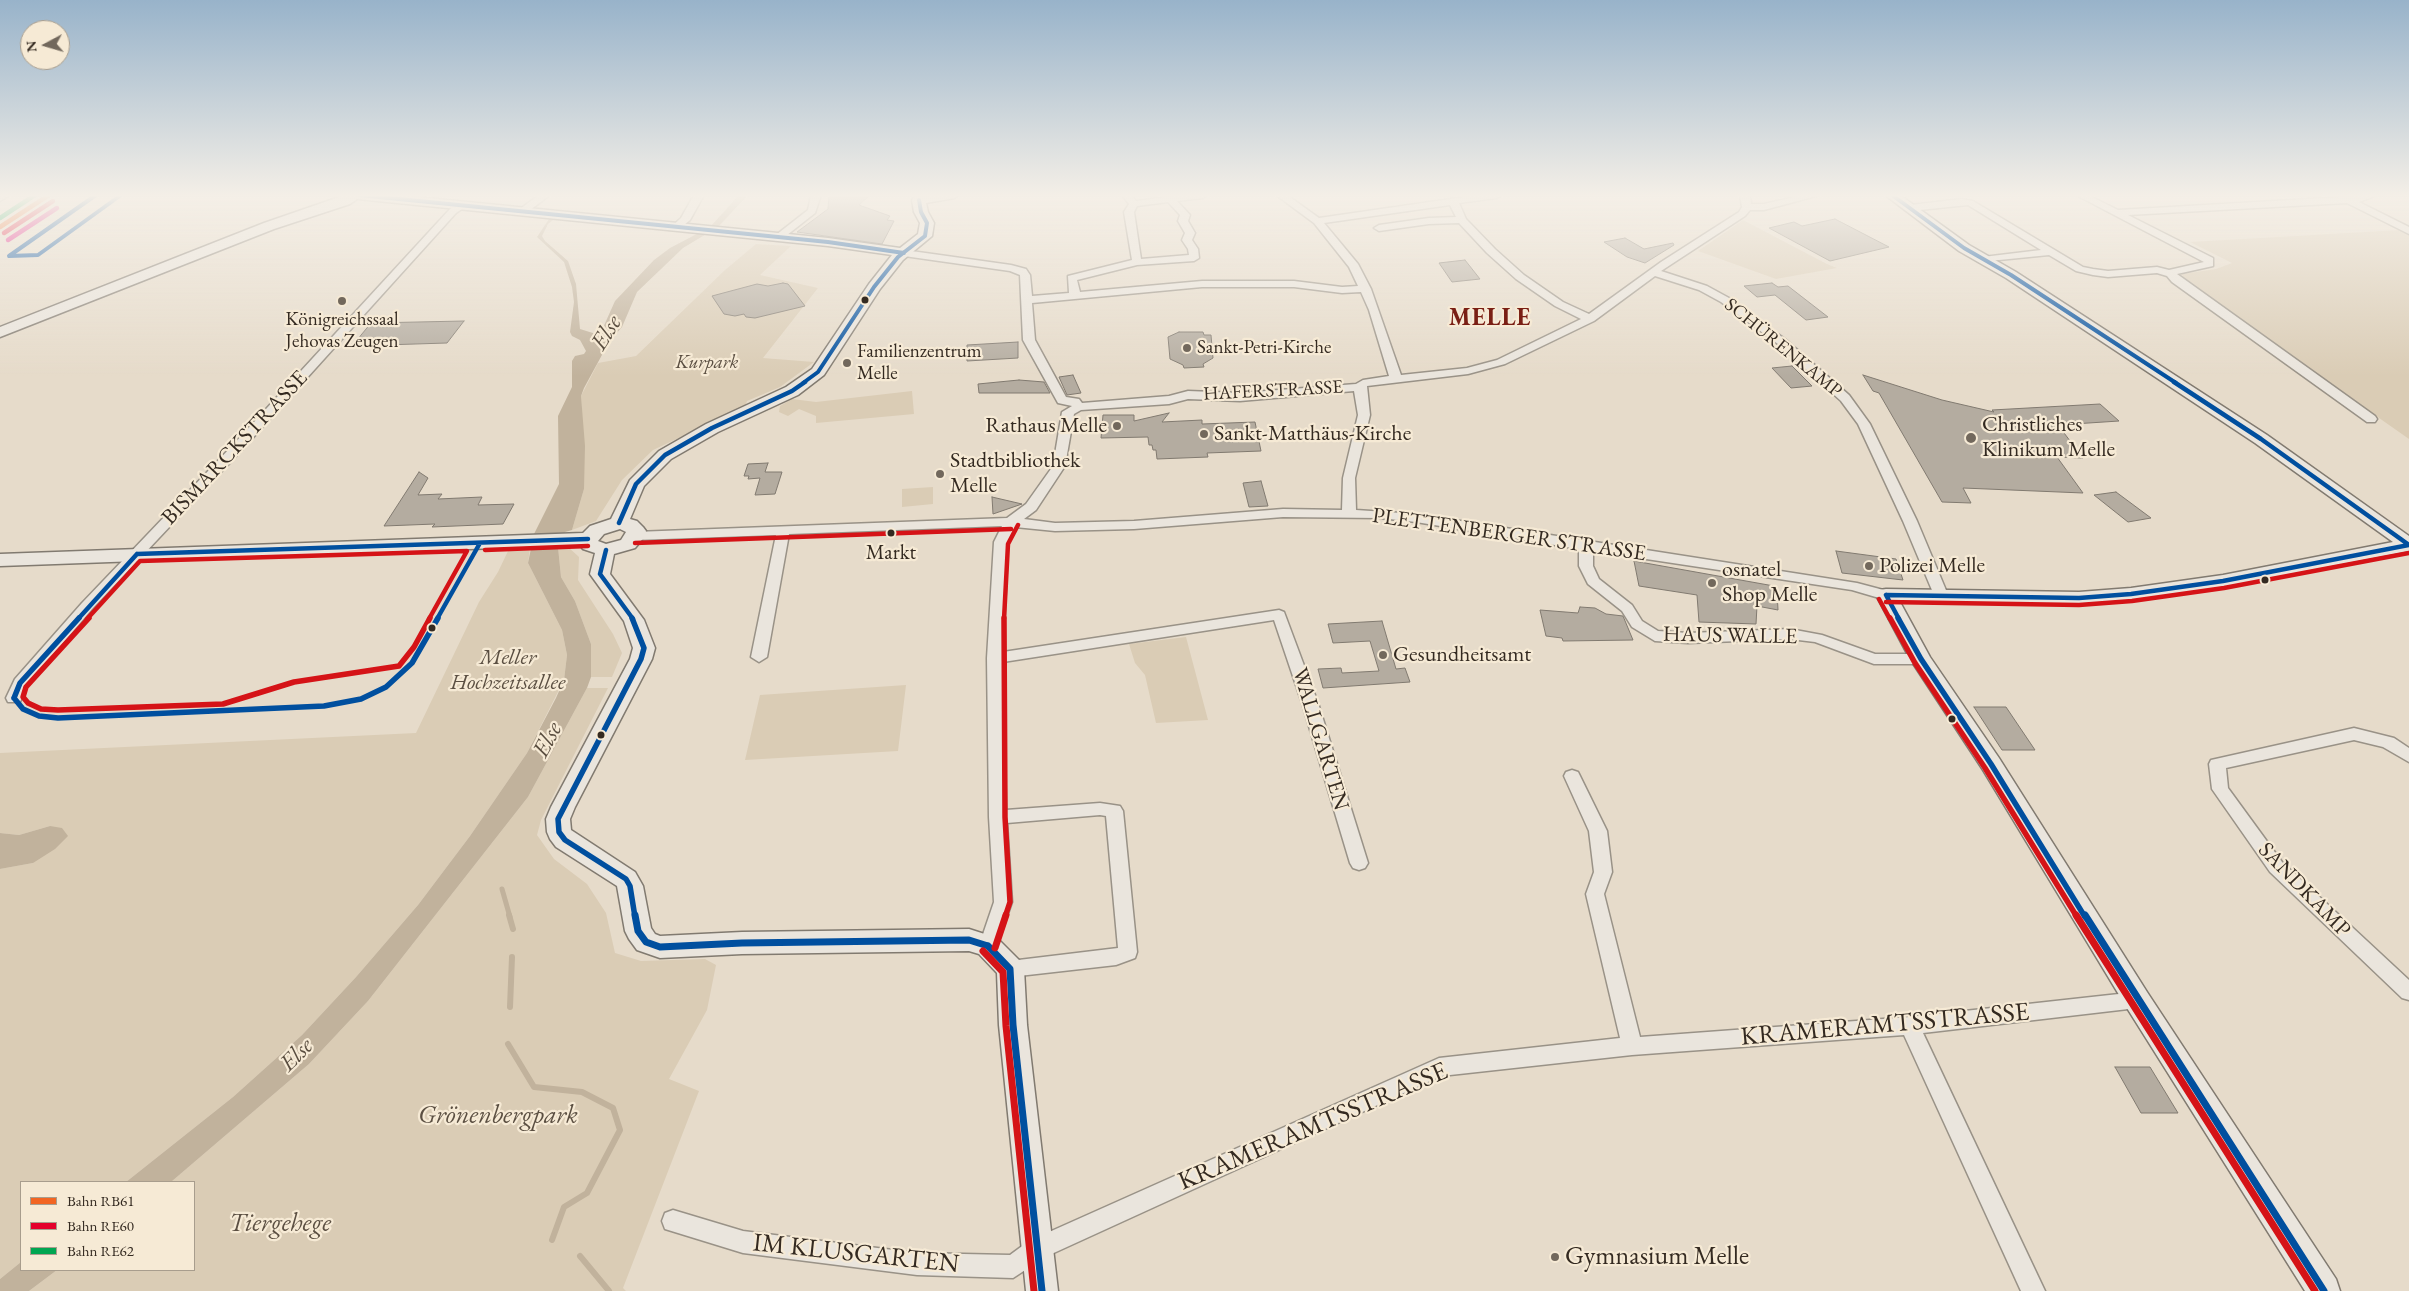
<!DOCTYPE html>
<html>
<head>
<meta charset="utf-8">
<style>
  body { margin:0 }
  #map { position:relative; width:2409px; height:1291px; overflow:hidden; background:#e6dbca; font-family:"EB Garamond",serif }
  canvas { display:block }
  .legend { position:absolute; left:20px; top:1181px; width:175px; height:90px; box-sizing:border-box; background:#f6ead5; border:1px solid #a89d8d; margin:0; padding:6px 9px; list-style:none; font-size:15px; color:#342a21 }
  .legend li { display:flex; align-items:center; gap:10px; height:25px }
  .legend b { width:25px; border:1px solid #a89d8d }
  .north { position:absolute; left:20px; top:20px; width:50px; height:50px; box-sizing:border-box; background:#f6ead5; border:1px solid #a89d8d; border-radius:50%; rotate:264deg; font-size:14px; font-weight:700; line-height:20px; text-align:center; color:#342a21 }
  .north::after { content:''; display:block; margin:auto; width:18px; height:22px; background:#72685c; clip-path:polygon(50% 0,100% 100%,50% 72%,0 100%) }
</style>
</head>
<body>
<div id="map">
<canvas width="2409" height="1291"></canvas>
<ul class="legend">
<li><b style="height:6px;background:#f26522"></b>Bahn RB61</li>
<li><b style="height:6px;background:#e4002b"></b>Bahn RE60</li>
<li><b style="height:6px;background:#00a651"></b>Bahn RE62</li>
</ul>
<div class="north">N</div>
</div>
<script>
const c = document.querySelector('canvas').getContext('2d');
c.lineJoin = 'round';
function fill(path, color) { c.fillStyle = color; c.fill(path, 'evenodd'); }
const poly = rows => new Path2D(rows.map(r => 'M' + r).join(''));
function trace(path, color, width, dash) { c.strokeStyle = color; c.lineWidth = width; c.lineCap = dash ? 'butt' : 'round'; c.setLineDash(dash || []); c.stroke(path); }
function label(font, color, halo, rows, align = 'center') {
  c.font = font + ' "EB Garamond",serif'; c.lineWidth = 4.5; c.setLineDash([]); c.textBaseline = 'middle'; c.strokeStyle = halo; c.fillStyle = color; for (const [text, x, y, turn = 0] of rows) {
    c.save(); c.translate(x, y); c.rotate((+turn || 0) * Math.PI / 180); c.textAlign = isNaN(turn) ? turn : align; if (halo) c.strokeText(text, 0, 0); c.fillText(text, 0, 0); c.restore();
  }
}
fill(poly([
  [1743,220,1827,264,1837,268,1776,279,1698,251],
  [2399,230,2409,235,2409,439,2184,281,2182,274,2216,269,2232,263,2190,242],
  [756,244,791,246,760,275,818,288,763,358,814,362,780,387,747,401,745,407,653,450,622,480,596,521,572,530,584,489,581,396,598,363,636,356,725,270],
  [912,391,914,414,816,423,816,416,799,409,788,416,779,412,780,406,792,399,816,402],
  [933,487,933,504,902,507,902,489],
  [567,546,579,557,578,580,613,634,622,653,612,677,591,677,591,644,575,601,561,577,558,547],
  [530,548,528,563,562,630,567,655,564,680,527,753,470,836,418,905,356,977,302,1035,233,1097,126,1182,21,1182,21,1262,0,1279,0,869,33,863,50,826,19,835,0,833,0,753,416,733,479,602,498,572,509,549],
  [1186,637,1208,720,1156,723,1145,675,1135,663,1129,644],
  [906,685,898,751,745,760,760,695],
  [587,688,608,688,541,820,537,835,554,859,587,884,606,913,615,953,641,961,705,959,716,965,707,1010,669,1079,699,1091,623,1288,626,1291,29,1291,57,1270,194,1270,194,1182,171,1182,309,1064,368,1001,528,797]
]), '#daccb5');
fill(poly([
  [739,195,748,195,718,227,683,248,637,292,622,327,609,342,584,388,581,396,585,446,584,489,572,530,565,532,558,547,561,577,575,601,591,644,591,677,587,688,528,797,368,1001,309,1064,171,1182,126,1182,233,1097,302,1035,356,977,418,905,470,836,527,753,556,698,564,680,567,655,562,630,528,563,534,534,559,484,558,416,572,387,572,361,575,356,584,354,586,351,580,340,572,336,570,332,574,302,572,287,564,262,537,237,549,219,553,220,548,224,542,236,545,241,568,261,576,284,580,329,596,334,602,330,615,301,654,260,670,248,710,227],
  [50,826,62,828,68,836,55,849,33,863,0,869,0,833,19,835],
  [21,1262,21,1270,57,1270,29,1291,0,1291,0,1279]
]), '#c1b29c');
trace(poly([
  [502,889,510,917]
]), '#c1b29c', 5);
trace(poly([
  [509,915,513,929],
  [510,1007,512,957],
  [508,1044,534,1087,582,1092,613,1108,620,1130,587,1193,564,1207,552,1240],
  [580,1256,609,1291]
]), '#c1b29c', 6);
const building = poly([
  [870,195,859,205,890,216,887,220,894,221,882,244,797,232,828,209,829,196,870,195],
  [1835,219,1889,247,1830,261,1769,228,1794,222,1802,226,1835,219],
  [1625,238,1644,249,1673,243,1674,245,1645,263,1627,257,1604,242,1625,238],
  [1465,260,1480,279,1452,282,1439,263,1465,260],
  [783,283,788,284,805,306,755,318,746,317,744,314,735,316,724,314,712,296,757,284,768,286,783,283],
  [1772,283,1778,287,1788,286,1828,317,1806,320,1775,295,1757,297,1744,286,1772,283],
  [464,321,447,343,352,346,371,323,464,321],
  [1179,332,1203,332,1204,335,1211,335,1213,358,1203,364,1204,367,1184,368,1183,365,1170,359,1168,337,1179,332],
  [1018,342,1018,358,967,361,967,345,1018,342],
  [1792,366,1812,386,1791,388,1772,368,1792,366],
  [1073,375,1081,393,1067,395,1059,377,1073,375],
  [1863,375,1942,400,1994,412,1992,410,2100,404,2119,421,2058,425,2083,458,2057,457,2083,493,1963,488,1971,503,1942,502,1879,393,1873,391,1863,375],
  [1019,380,1044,382,1050,393,979,393,978,384,1019,380],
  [1169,413,1162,422,1202,420,1202,424,1255,422,1261,451,1207,453,1208,457,1157,459,1156,450,1153,450,1152,445,1149,445,1148,437,1101,438,1103,415,1134,415,1134,421,1169,413],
  [768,463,765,472,782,472,775,494,755,495,760,478,748,479,749,476,744,476,748,464,768,463],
  [419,472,428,478,418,495,442,494,438,499,482,497,478,505,514,504,503,524,432,527,435,524,384,526,419,472],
  [1261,481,1268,506,1249,507,1243,483,1261,481],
  [2116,492,2151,518,2128,522,2094,495,2116,492],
  [992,497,1022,504,993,514,992,497],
  [1836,551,1896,559,1903,580,1842,573,1836,551],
  [1634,561,1774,586,1777,590,1778,610,1757,606,1756,624,1699,622,1697,595,1639,586,1634,561],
  [1580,607,1595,608,1606,614,1623,616,1633,640,1563,641,1562,638,1546,636,1540,610,1578,613,1580,607],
  [1382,621,1396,669,1405,668,1410,682,1323,688,1318,669,1341,668,1342,673,1379,671,1370,641,1333,643,1328,624,1382,621],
  [1974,707,2006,707,2035,750,2002,750,1974,707],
  [2115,1067,2150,1067,2178,1113,2141,1113,2115,1067]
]);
fill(building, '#b4aca0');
trace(building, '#817a70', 1);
const street = poly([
  [0,195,10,195,0,201,0,195],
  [539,195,550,195,526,213,520,213,520,209,539,195],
  [694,195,704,195,690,220,678,230,672,230,670,228,681,218,694,195],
  [811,195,821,195,815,213,782,239,776,239,776,235,808,210,811,195],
  [1122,195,1132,195,1136,201,1182,195,1208,195,1203,198,1177,201,1190,215,1188,221,1195,233,1192,240,1198,249,1199,258,1194,261,1137,265,1077,280,1080,292,1202,281,1294,281,1342,287,1358,286,1349,267,1314,223,1276,195,1287,195,1319,218,1478,195,1502,195,1497,198,1459,203,1466,219,1495,249,1524,275,1563,302,1589,314,1661,262,1739,212,1742,207,1740,195,1750,195,1751,204,1764,204,1803,195,1820,195,1764,210,1750,210,1745,216,1661,271,1707,286,1729,298,1786,340,1849,395,1870,424,1917,521,1948,595,1946,598,1936,598,1934,595,1903,521,1858,424,1841,401,1778,344,1721,302,1699,290,1655,276,1594,321,1505,364,1468,374,1367,386,1370,415,1355,478,1356,510,1416,514,1857,583,1891,592,1893,595,1886,600,1852,590,1593,551,1593,566,1599,579,1632,605,1642,621,1658,631,1688,633,1790,629,1822,635,1875,654,1921,654,1929,659,1921,664,1874,664,1815,642,1790,639,1688,643,1655,641,1632,627,1622,611,1588,584,1579,566,1579,549,1416,522,1380,518,1283,517,1134,529,1055,531,1015,527,1008,542,1003,652,1279,610,1284,612,1318,703,1368,863,1365,868,1359,870,1353,868,1350,863,1302,703,1274,620,1003,662,1006,810,1100,803,1120,806,1123,811,1137,952,1135,958,1116,965,1010,977,1003,975,1000,969,1003,963,1010,961,1118,948,1106,816,1100,815,1007,823,1012,902,995,951,988,954,981,951,979,946,994,902,989,817,987,658,994,542,1002,526,789,534,767,657,759,662,751,657,776,535,635,540,628,536,635,532,1007,518,1026,504,1053,466,1062,412,1072,406,1058,403,1023,340,1020,275,1010,271,904,256,899,253,904,250,1011,265,1026,269,1030,275,1032,296,1069,293,1068,276,1132,260,1124,212,1129,204,1122,195],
  [1168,202,1180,215,1178,221,1185,233,1182,240,1188,249,1189,255,1141,259,1134,212,1137,206,1168,202],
  [1450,205,1456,217,1429,218,1379,225,1374,228,1379,231,1429,224,1459,223,1487,253,1516,279,1555,306,1581,319,1497,360,1467,368,1401,375,1371,289,1358,264,1324,223,1450,205],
  [1202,287,1294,287,1342,293,1361,292,1369,310,1389,376,1363,380,1356,384,1240,393,1188,391,1169,396,1082,403,1079,399,1066,397,1035,340,1032,303,1202,287],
  [1354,391,1358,415,1343,478,1342,510,1283,509,1134,521,1055,523,1024,519,1036,510,1065,466,1074,414,1081,410,1169,404,1188,399,1240,401,1354,391],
  [2076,195,2088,195,2118,210,2377,195,2359,202,2409,227,2409,234,2347,203,2128,215,2213,258,2213,266,2177,274,2375,416,2377,419,2375,422,2367,422,2172,282,2167,276,2157,273,2108,277,2093,275,2076,271,2049,255,1979,262,1979,258,1983,257,2041,250,1968,205,1910,211,1905,208,1910,205,1962,199,1973,201,2083,267,2093,269,2108,271,2157,267,2169,270,2204,262,2076,195],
  [460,203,468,205,456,213,240,452,92,609,27,685,20,702,8,702,6,698,15,679,82,603,232,446,450,209,460,203],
  [2354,728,2394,738,2409,748,2409,762,2383,747,2354,740,2226,768,2228,788,2282,862,2409,980,2409,1000,2402,998,2270,872,2212,789,2209,764,2211,760,2354,728],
  [1572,770,1578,772,1580,776,1607,831,1612,872,1604,894,1640,1037,1910,1017,2137,992,2144,994,2147,1000,2144,1006,2137,1008,1923,1033,2045,1291,2021,1291,1904,1035,1632,1055,1441,1076,1045,1257,1013,1278,917,1275,743,1253,665,1229,662,1221,665,1213,673,1210,743,1231,917,1253,1010,1255,1029,1241,1439,1058,1620,1038,1586,894,1594,872,1589,831,1564,776,1566,772,1572,770]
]);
const secondary = poly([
  [345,195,398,195,828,238,900,248,918,234,920,223,914,212,912,200,914,197,957,195,955,198,926,203,928,212,934,223,932,236,903,260,880,289,824,375,798,395,718,432,671,459,644,486,630,519,637,521,643,527,646,531,645,536,635,548,614,554,610,574,644,620,655,648,652,659,575,807,570,819,571,830,635,872,643,886,651,928,655,934,660,936,742,932,969,929,997,938,1020,961,1024,969,1027,1025,1058,1291,1026,1291,999,1025,997,973,979,954,969,951,742,954,660,958,637,950,629,939,625,931,617,886,556,847,550,839,547,832,546,819,551,807,630,659,633,648,624,621,590,574,595,553,583,549,580,545,0,566,0,554,583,533,590,526,611,519,630,480,659,451,706,424,786,387,812,369,869,284,892,255,828,246,357,199,350,204,274,229,0,337,0,327,264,223,345,195],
  [620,529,626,532,621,540,606,544,598,541,604,534,620,529],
  [1885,195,1900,195,1969,245,2016,272,2267,435,2409,536,2409,551,2223,587,2131,600,2079,604,1900,602,1930,657,1999,758,2147,992,2336,1279,2340,1291,2305,1291,2127,1008,1983,770,1910,659,1876,595,1879,590,1886,589,2079,592,2131,588,2223,575,2393,542,2255,443,2006,278,1959,251,1885,195]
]);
trace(street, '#999287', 3);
trace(secondary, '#817a70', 3);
fill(street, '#eae5dd');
fill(secondary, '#eae5dd');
trace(poly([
  [96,195,9,256,38,255,121,195],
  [359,195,828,242,904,253],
  [1892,195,1964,248,2011,275,2176,383],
  [803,383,818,372,874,287,898,257,925,236,927,223,921,212,919,200]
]), '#004f9f', 4);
trace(poly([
  [2174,382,2261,439,2409,545],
  [619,523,636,484,665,455,712,428,792,391,805,382],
  [606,550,600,574,633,619],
  [137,554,588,539],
  [1886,595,1899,619],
  [1886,595,2079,598,2131,594,2223,581,2409,545],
  [78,619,137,554],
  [437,619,480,543]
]), '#004f9f', 4.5);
trace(poly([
  [632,618,644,648,641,659,558,819,559,832,565,840,626,879,630,886,635,917],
  [1898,618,1921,659,1991,764,2085,917],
  [14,698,23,709,39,716,58,718,324,706,361,699,386,687,412,663,438,618],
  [14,698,20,683,79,618]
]), '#004f9f', 5.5);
trace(poly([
  [635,915,638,931,646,942,660,947,742,943,969,940,988,946],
  [2085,915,2324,1291],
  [988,946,1010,969,1013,1025,1042,1291]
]), '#004f9f', 7);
trace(poly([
  [635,543,1011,529],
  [485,550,588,546],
  [1879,599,1890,619],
  [1886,602,2079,605,2132,601,2224,588,2409,553],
  [87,619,140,561,467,551,429,619],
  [1004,619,1008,544,1018,525]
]), '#d51317', 4.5);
trace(poly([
  [89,618,26,687,23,697,28,703,41,709,58,710,223,704,294,682,399,666,414,647,430,618],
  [1004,618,1005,817,1010,902,1005,917],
  [1890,618,1915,663,1985,768,2077,917]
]), '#d51317', 5.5);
trace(poly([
  [2076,915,2315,1291],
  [995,948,1006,915],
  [983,951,1003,972,1006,1026,1034,1291]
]), '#d51317', 7);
trace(poly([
  [0,227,49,195]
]), '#f26522', 4.5);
trace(poly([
  [4,233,53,201]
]), '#e4002b', 4.5);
trace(poly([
  [0,218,35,195]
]), '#00a651', 4.5);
trace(poly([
  [8,240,57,208]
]), '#e5007d', 4.5);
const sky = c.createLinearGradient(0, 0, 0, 376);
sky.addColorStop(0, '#98b3ca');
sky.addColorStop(0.52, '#f4efe7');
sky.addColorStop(1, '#f4efe700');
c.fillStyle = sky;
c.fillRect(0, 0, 2409, 376);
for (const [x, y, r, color] of [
  [865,300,4.5,"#342a21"],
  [342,301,5,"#72685c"],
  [1187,348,5,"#72685c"],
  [847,363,5,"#72685c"],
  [1117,426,5,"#72685c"],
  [1204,434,5,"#72685c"],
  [1971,438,6,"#72685c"],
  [940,474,5,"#72685c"],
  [891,533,4.5,"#342a21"],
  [1869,566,5,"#72685c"],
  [2265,580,4.5,"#342a21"],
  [1712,583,5,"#72685c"],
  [432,628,4.5,"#342a21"],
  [1383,655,5,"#72685c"],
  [1952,719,4.5,"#342a21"],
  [601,735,4.5,"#342a21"],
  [1555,1257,5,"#72685c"]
]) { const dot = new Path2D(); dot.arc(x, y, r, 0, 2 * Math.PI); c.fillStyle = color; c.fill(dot); trace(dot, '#f6ead5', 2); }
label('19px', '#342a21', '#f6ead5', [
  ["Königreichssaal",342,320,"center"],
  ["Jehovas Zeugen",342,342,"center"],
  ["Sankt-Petri-Kirche",1197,348],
  ["Familienzentrum",857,352],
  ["Melle",857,374]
], 'left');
label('19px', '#342a21', '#f6ead5', [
  ["SCHÜRENKAMP",1783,348,39],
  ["HAFERSTRASSE",1273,391,-3]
]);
label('italic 19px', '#5b4f42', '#f6ead5', [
  ["Kurpark",707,363]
]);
label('21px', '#342a21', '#f6ead5', [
  ["Markt",891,553]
]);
label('22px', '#342a21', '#f6ead5', [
  ["Christliches",1982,425],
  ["Klinikum Melle",1982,450],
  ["Rathaus Melle",1107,426,"right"],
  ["Sankt-Matthäus-Kirche",1214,434],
  ["Stadtbibliothek",950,461],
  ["Melle",950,486],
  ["Polizei Melle",1879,566],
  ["osnatel",1722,570],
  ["Shop Melle",1722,595],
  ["Gesundheitsamt",1393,655]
], 'left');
label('22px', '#342a21', '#f6ead5', [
  ["BISMARCKSTRASSE",235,448,-47],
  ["PLETTENBERGER STRASSE",1509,535,8],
  ["HAUS WALLE",1730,636,1],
  ["WALLGARTEN",1320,739,73],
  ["SANDKAMP",2304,890,46]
]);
label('italic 22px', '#5b4f42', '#f6ead5', [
  ["Meller",508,658],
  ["Hochzeitsallee",508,683]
]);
c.letterSpacing = '1px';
label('bold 24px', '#7a1f14', '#f6ead5', [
  ["MELLE",1490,318]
]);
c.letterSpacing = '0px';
label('italic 24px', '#5a4e40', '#f6ead5', [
  ["Else",607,333,-58],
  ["Else",548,740,-62],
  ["Else",297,1055,-45]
]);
label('26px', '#342a21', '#f6ead5', [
  ["KRAMERAMTSSTRASSE",1885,1025,-5],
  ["KRAMERAMTSSTRASSE",1313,1127,-23],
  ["IM KLUSGARTEN",856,1254,6]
]);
label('italic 26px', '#5b4f42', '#f6ead5', [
  ["Grönenbergpark",498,1116],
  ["Tiergehege",280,1224]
]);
label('26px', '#342a21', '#f6ead5', [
  ["Gymnasium Melle",1565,1257]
], 'left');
</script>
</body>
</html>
